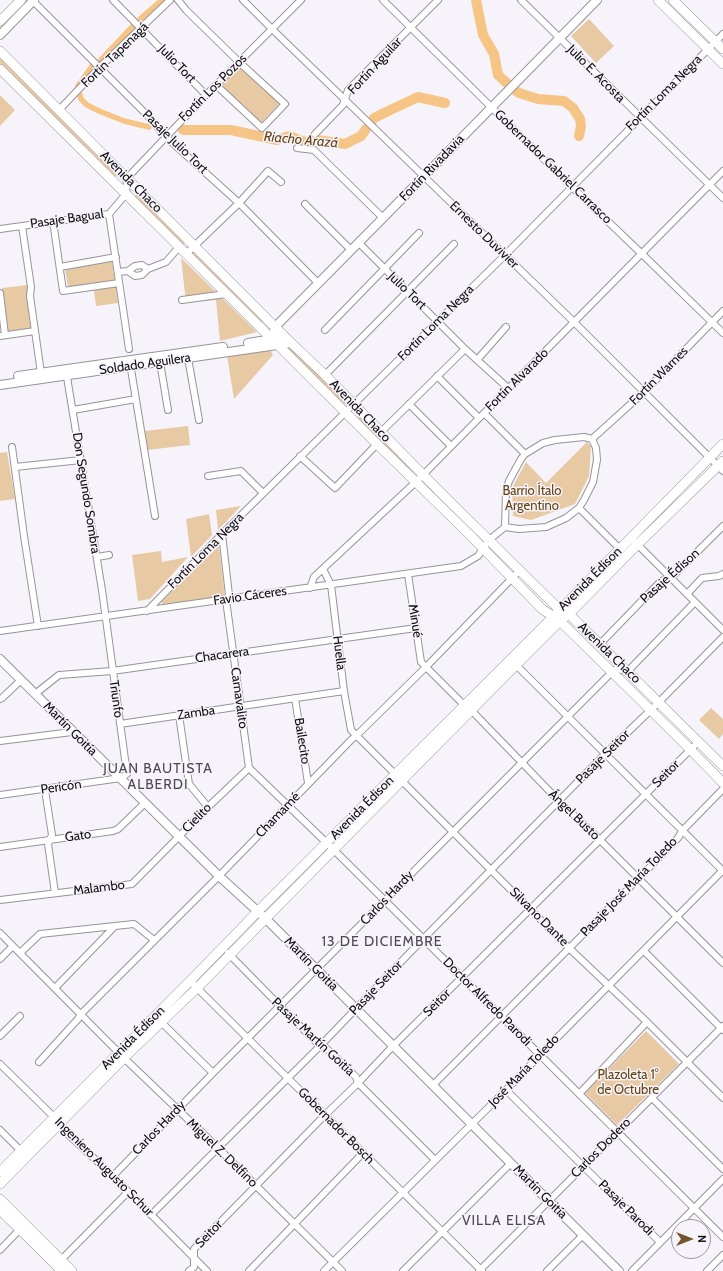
<!DOCTYPE html>
<html>
<head>
<meta charset="utf-8">
<style>
  body { margin:0 }
  #map { position:relative; width:723px; height:1271px; overflow:hidden; background:#f7f3fb; font-family:Cabin,sans-serif }
  canvas { display:block }
  .north { position:absolute; left:671px; top:1219px; width:40px; height:40px; box-sizing:border-box; background:#f7f3fb; border:1px solid #9b979d; border-radius:50%; rotate:90deg; font-size:11px; font-weight:700; line-height:16px; text-align:center; color:#100e11 }
  .north::after { content:''; display:block; margin:auto; width:14px; height:18px; background:#74552a; clip-path:polygon(50% 0,100% 100%,50% 72%,0 100%) }
</style>
</head>
<body>
<div id="map">
<canvas width="723" height="1271"></canvas>
<div class="north">N</div>
</div>
<script>
const c = document.querySelector('canvas').getContext('2d');
c.lineJoin = 'round';
function fill(path, color) { c.fillStyle = color; c.fill(path, 'evenodd'); }
const poly = rows => new Path2D(rows.map(r => 'M' + r).join(''));
function trace(path, color, width, dash) { c.strokeStyle = color; c.lineWidth = width; c.lineCap = dash ? 'butt' : 'round'; c.setLineDash(dash || []); c.stroke(path); }
function label(font, color, halo, rows, align = 'center') {
  c.font = font + ' Cabin,sans-serif'; c.lineWidth = 3; c.setLineDash([]); c.textBaseline = 'middle'; c.strokeStyle = halo; c.fillStyle = color; for (const [text, x, y, turn = 0] of rows) {
    c.save(); c.translate(x, y); c.rotate((+turn || 0) * Math.PI / 180); c.textAlign = isNaN(turn) ? turn : align; if (halo) c.strokeText(text, 0, 0); c.fillText(text, 0, 0); c.restore();
  }
}
fill(poly([
  [589,19,614,46,596,63,571,36],
  [0,56,119,173,115,177,0,63],
  [240,65,280,103,260,124,221,86],
  [0,95,15,110,0,126],
  [138,193,186,241,183,245,134,197],
  [195,250,264,320,261,323,192,254],
  [181,258,257,332,220,341,216,300,186,302],
  [112,261,118,303,96,306,93,284,68,287,65,268],
  [27,285,33,328,8,332,2,288],
  [291,346,347,402,343,406,288,350],
  [270,349,273,355,234,399,227,356],
  [360,414,415,470,412,474,356,418],
  [188,426,190,445,147,450,145,431],
  [587,442,591,446,589,476,575,504,531,520,513,516,512,488,526,462,546,483],
  [7,452,15,499,0,501,0,453],
  [241,506,218,530,216,510],
  [209,514,212,535,191,557,186,519],
  [219,546,225,598,162,606,162,601],
  [161,551,162,562,188,557,150,599,138,601,132,555],
  [711,708,723,719,723,734,719,739,699,720],
  [646,1031,679,1064,617,1125,585,1093]
]), '#e7c9a3');
trace(poly([
  [140,19,162,0],
  [99,62,133,26],
  [78,86,92,66],
  [80,95,81,99,87,105,99,111,124,121,149,127]
]), '#f6c585', 5.5);
trace(poly([
  [476,0,483,35,494,54,498,75,508,84],
  [515,90,519,93,538,99,564,101,573,108,580,119,581,126,579,136],
  [371,122,374,118,384,113,418,97,445,103],
  [183,130,231,130,277,140,289,136,304,142,317,140,345,144,361,136,366,129]
]), '#f6c585', 10);
const minor = poly([
  [113,0,206,95],
  [178,0,186,10,239,62,285,104,262,128,216,85],
  [243,0,272,29,574,322,723,471],
  [383,0,572,187,642,254,723,333],
  [521,0,723,198],
  [33,1,146,114,166,137,239,203,318,283],
  [59,110,99,68,170,0],
  [315,134,343,105,348,90,438,0],
  [297,148,314,150,383,218],
  [305,204,351,250],
  [109,214,129,349],
  [53,221,63,291,119,283],
  [22,226,31,287,30,296,41,373],
  [0,229,109,214,126,194,127,178,206,95,301,0],
  [359,243,465,349,508,388],
  [186,254,239,203,268,171,281,182],
  [60,267,116,257],
  [128,271,135,276,142,275,148,269],
  [118,272,128,271,135,266,142,265,148,269,166,262,179,247],
  [0,293,5,335],
  [182,300,226,294],
  [325,330,419,233],
  [0,336,35,331],
  [188,358,199,420],
  [477,360,506,327],
  [160,362,168,410],
  [130,363,155,516],
  [325,375,454,244],
  [437,376,479,418],
  [409,404,451,446],
  [73,410,136,399],
  [484,413,525,454],
  [381,432,465,349],
  [592,439,644,392,723,311],
  [12,447,24,536,38,626],
  [300,456,335,488,377,444],
  [15,467,81,460],
  [208,476,241,471,263,493],
  [579,508,620,549],
  [222,534,229,595,226,600,249,768],
  [635,542,723,630],
  [97,557,109,555],
  [323,569,331,585,344,691,351,730,569,948,647,1022,723,1098],
  [408,574,421,662,464,705,472,711,559,801,600,840,723,963],
  [310,588,314,577,420,478,723,171],
  [687,594,702,578,719,576,723,574],
  [147,611,222,534,505,255,723,34],
  [0,631,461,566,478,556,489,540,505,527,519,529,546,527,566,518,579,508,584,500,593,482,597,460,596,448,592,439,584,437,555,440,543,443,525,454,521,459,509,481,506,491,505,527],
  [600,644,661,581,671,578,723,526],
  [514,663,723,871],
  [35,694,59,675,112,671,416,628],
  [295,698,308,783],
  [0,699,2,698,21,680],
  [179,715,189,784,208,807],
  [120,724,344,691],
  [0,741,72,732],
  [249,768,333,849,723,1237],
  [45,790,52,835,48,844,55,893],
  [0,795,121,778,127,774,102,590,66,371],
  [0,847,113,831,118,829,145,803],
  [0,900,132,884,208,807,249,768],
  [0,933,124,1058,218,1148,342,1271],
  [644,951,723,1030],
  [20,953,40,934,115,926,134,924,154,940],
  [228,953,280,1006,315,1041,322,1044,356,1077,358,1083,435,1160],
  [0,959,13,946],
  [190,981,482,1271],
  [55,988,115,926],
  [159,1020,213,1073],
  [0,1036,20,1016],
  [39,1062,78,1019,81,1014,219,876,352,739,357,735,426,667,520,570],
  [0,1064,55,1118,58,1125,113,1176,207,1271],
  [433,1085,639,878,678,838,682,831,723,789],
  [506,1090,660,1242],
  [579,1094,647,1022],
  [652,1098,723,1169],
  [0,1130,23,1153],
  [113,1176,213,1073,612,672,616,669,628,671,695,602],
  [151,1215,322,1044,423,939,605,754,659,702,723,637],
  [0,1250,22,1227],
  [60,1262,61,1260,128,1192],
  [189,1271,194,1267,194,1249,325,1115,358,1083,393,1046,698,742],
  [249,1271,363,1153],
  [324,1271,506,1090,540,1055,723,870],
  [403,1271,511,1163],
  [479,1271,723,1026],
  [547,1271,583,1235],
  [632,1271,723,1179],
  [707,1271,723,1255]
]);
const tertiary = poly([
  [0,35,34,0],
  [272,339,275,327,383,218,597,0],
  [248,343,285,337],
  [18,376,223,347],
  [0,385,291,343],
  [0,659,219,876,265,918,619,1271]
]);
const secondary = poly([
  [658,0,723,64],
  [673,0,723,49],
  [0,21,21,0],
  [0,51,285,337,325,375,440,492,560,610,569,614,723,766],
  [0,69,278,345,377,444,471,536,542,609,560,621,681,740,723,783],
  [0,1172,190,981,266,903,560,610,723,444],
  [0,1184,124,1058,197,988,516,665,560,621,569,614,637,545,723,461],
  [0,1199,72,1271],
  [0,1210,62,1271]
]);
trace(minor, '#97939a', 8);
trace(tertiary, '#97939a', 10);
trace(secondary, '#97939a', 10);
trace(minor, '#fff', 6);
trace(tertiary, '#fff', 8);
trace(secondary, '#fff', 9);
label('13px', '#100e11', '#f7f3fb', [
  ["Fortín Tapenagá",115,55,-44],
  ["Julio Tort",177,64,46],
  ["Fortín Aguilar",375,66,-47],
  ["Julio E. Acosta",596,74,45],
  ["Fortín Los Pozos",213,88,-45],
  ["Fortín Loma Negra",664,93,-45],
  ["Pasaje Julio Tort",175,142,44],
  ["Gobernador Gabriel Carrasco",553,167,44],
  ["Fortín Rivadavia",432,168,-46],
  ["Avenida Chaco",131,182,45],
  ["Pasaje Bagual",67,219,-8],
  ["Ernesto Duvivier",484,235,44],
  ["Julio Tort",407,291,44],
  ["Fortín Loma Negra",436,323,-45],
  ["Soldado Aguilera",145,364,-8],
  ["Fortín Warnes",659,376,-45],
  ["Fortín Alvarado",517,380,-45],
  ["Avenida Chaco",360,411,46],
  ["Don Segundo Sombra",86,493,81],
  ["Fortín Loma Negra",206,551,-45],
  ["Pasaje Édison",670,576,-42],
  ["Avenida Édison",590,579,-45],
  ["Favio Cáceres",250,596,-8],
  ["Minué",415,621,81],
  ["Huella",339,653,83],
  ["Avenida Chaco",609,653,44],
  ["Chacarera",222,655,-8],
  ["Carnavalito",239,698,82],
  ["Triunfo",116,699,82],
  ["Zamba",196,713,-8],
  ["Martín Goitía",70,729,45],
  ["Bailecito",302,741,81],
  ["Pasaje Seitor",603,757,-45],
  ["Seitor",666,774,-45],
  ["Pericón",61,787,-8],
  ["Avenida Édison",362,808,-45],
  ["Chamamé",278,815,-46],
  ["Ángel Busto",574,815,44],
  ["Cielito",197,818,-45],
  ["Gato",78,836,-8],
  ["Pasaje José María Toledo",629,887,-46],
  ["Malambo",99,888,-7],
  ["Carlos Hardy",387,898,-46],
  ["Silvano Dante",539,917,45],
  ["Martín Goitía",311,964,45],
  ["Pasaje Seitor",376,988,-46],
  ["Doctor Alfredo Parodi",487,1002,45],
  ["Seitor",437,1003,-45],
  ["Pasaje Martín Goitía",313,1037,43],
  ["Avenida Édison",133,1038,-45],
  ["José María Toledo",524,1071,-46],
  ["Gobernador Bosch",336,1126,45],
  ["Carlos Hardy",159,1128,-46],
  ["Carlos Dodero",601,1148,-45],
  ["Miguel Z. Delfino",222,1153,44],
  ["Ingeniero Augusto Schur",104,1167,45],
  ["Martín Goitía",540,1192,45],
  ["Pasaje Parodi",626,1208,45],
  ["Seitor",209,1234,-46]
]);
label('13px', '#644412', '#f7f3fb', [
  ["Barrio Ítalo",532,491],
  ["Argentino",532,506],
  ["Plazoleta 1°",628,1075],
  ["de Octubre",628,1090]
]);
label('italic 14px', '#664514', '#f7f3fb', [
  ["Riacho Arazá",301,140,5]
]);
c.letterSpacing = '1px';
label('14px', '#4b484f', '#f7f3fb', [
  ["JUAN BAUTISTA",158,769],
  ["ALBERDI",158,785],
  ["13 DE DICIEMBRE",382,942],
  ["VILLA ELISA",504,1221]
]);
c.letterSpacing = '0px';
</script>
</body>
</html>
